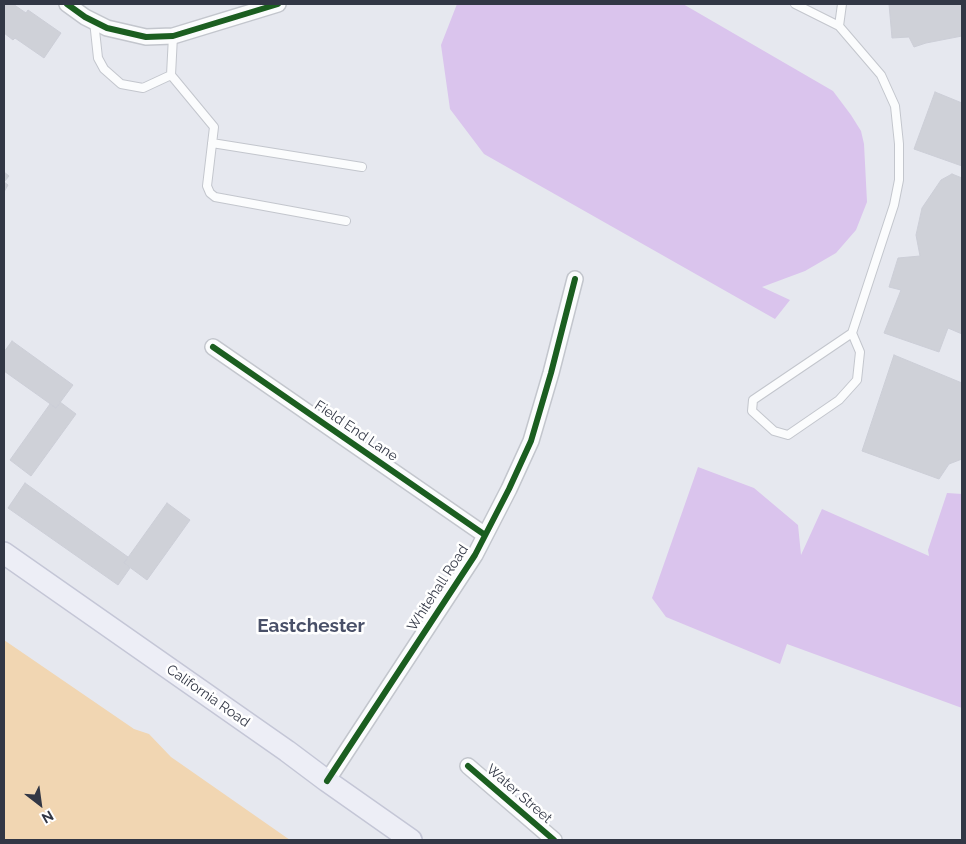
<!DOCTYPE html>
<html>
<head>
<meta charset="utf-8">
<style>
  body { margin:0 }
  #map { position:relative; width:966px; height:844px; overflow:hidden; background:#e6e8ef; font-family:Raleway,sans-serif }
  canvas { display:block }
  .frame { position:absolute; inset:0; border:5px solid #323745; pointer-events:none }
  .north { position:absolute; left:15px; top:779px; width:50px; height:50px; -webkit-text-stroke:4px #fff; paint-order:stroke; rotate:150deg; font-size:14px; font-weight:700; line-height:20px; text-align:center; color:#323745 }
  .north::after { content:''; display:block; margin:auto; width:18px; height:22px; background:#323745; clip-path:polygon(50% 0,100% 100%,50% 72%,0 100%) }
</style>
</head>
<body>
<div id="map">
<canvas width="966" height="844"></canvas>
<div class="frame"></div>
<div class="north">N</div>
</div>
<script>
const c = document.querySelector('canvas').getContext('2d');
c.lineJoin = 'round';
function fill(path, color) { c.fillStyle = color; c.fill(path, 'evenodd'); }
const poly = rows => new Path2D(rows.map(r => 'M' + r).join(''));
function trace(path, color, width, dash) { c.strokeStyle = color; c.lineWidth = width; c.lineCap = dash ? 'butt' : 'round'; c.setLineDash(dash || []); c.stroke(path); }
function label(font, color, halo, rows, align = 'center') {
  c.font = font + ' Raleway,sans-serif'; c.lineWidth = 5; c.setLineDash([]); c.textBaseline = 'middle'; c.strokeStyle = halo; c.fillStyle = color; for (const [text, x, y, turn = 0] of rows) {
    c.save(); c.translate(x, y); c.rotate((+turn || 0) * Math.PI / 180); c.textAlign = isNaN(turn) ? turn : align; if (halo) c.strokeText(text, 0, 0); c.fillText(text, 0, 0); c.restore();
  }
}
fill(poly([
  [457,4,683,4,833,91,851,115,861,131,864,144,867,202,856,230,836,253,805,271,762,287,790,300,775,319,484,154,450,109,441,45],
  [698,467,754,488,798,525,801,555,822,509,929,556,928,550,947,493,962,494,962,708,787,644,780,664,666,617,652,598]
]), '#dac4ed');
fill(poly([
  [4,640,134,729,149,734,171,757,290,840,4,840]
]), '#f1d6b2');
const building = poly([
  [4,4,13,4,26,13,28,10,61,33,44,58,15,38,13,40,4,33,4,4],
  [889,4,962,4,962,36,926,43,914,47,909,37,892,38,889,4],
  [935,92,962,103,962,166,914,149,935,92],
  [4,172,9,176,4,182,8,185,4,192,4,172],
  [952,174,962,178,962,334,948,328,939,352,884,333,901,290,889,287,898,258,920,256,916,235,922,208,941,180,952,174],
  [12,341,73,385,56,408,4,371,4,352,12,341],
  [894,355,962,383,962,459,949,464,939,479,862,451,894,355],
  [60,402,76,414,31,476,10,460,50,404,56,408,60,402],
  [25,483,128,557,124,563,130,568,118,585,8,508,25,483],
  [167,503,190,520,147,580,124,563,167,503]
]);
fill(building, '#cfd1d8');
trace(building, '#ccced7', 1);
const lane = poly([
  [795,4,839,26,842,4],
  [94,21,98,58,104,69,121,84,143,88,171,75,173,36],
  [839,26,881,75,895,106,899,144,899,180,894,205,852,333,753,400,752,411,774,431,788,435,839,400,857,380,860,352,852,333],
  [171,75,214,127,207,186,210,193,215,197,346,221],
  [212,143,362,167]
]);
const street = poly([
  [67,4,85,17,107,28,146,37,173,36,278,4],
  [213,347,485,535],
  [468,766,554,840],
  [327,781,475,555,509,489,531,441,551,373,575,279]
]);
const secondary = poly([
  [4,553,287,751,327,781,411,840]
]);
trace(lane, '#c3c6cd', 10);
trace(street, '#c3c6cd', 18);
trace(secondary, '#c4c6d6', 24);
trace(lane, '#fbfcfd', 8);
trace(street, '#fbfcfd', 15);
trace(secondary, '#edeef6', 21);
trace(poly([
  [67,4,85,17,107,28,146,37,173,36,278,4],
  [213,347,485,535],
  [468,766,554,840],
  [327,781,475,555,509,489,531,441,551,373,575,279]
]), '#1b5e20', 6);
label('14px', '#323745', '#fff', [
  ["Field End Lane",356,431,34],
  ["Whitehall Road",438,588,-57],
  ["California Road",208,696,35],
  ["Water Street",519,794,41]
]);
label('bold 19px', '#495068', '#fff', [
  ["Eastchester",311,626]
]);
</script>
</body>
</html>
